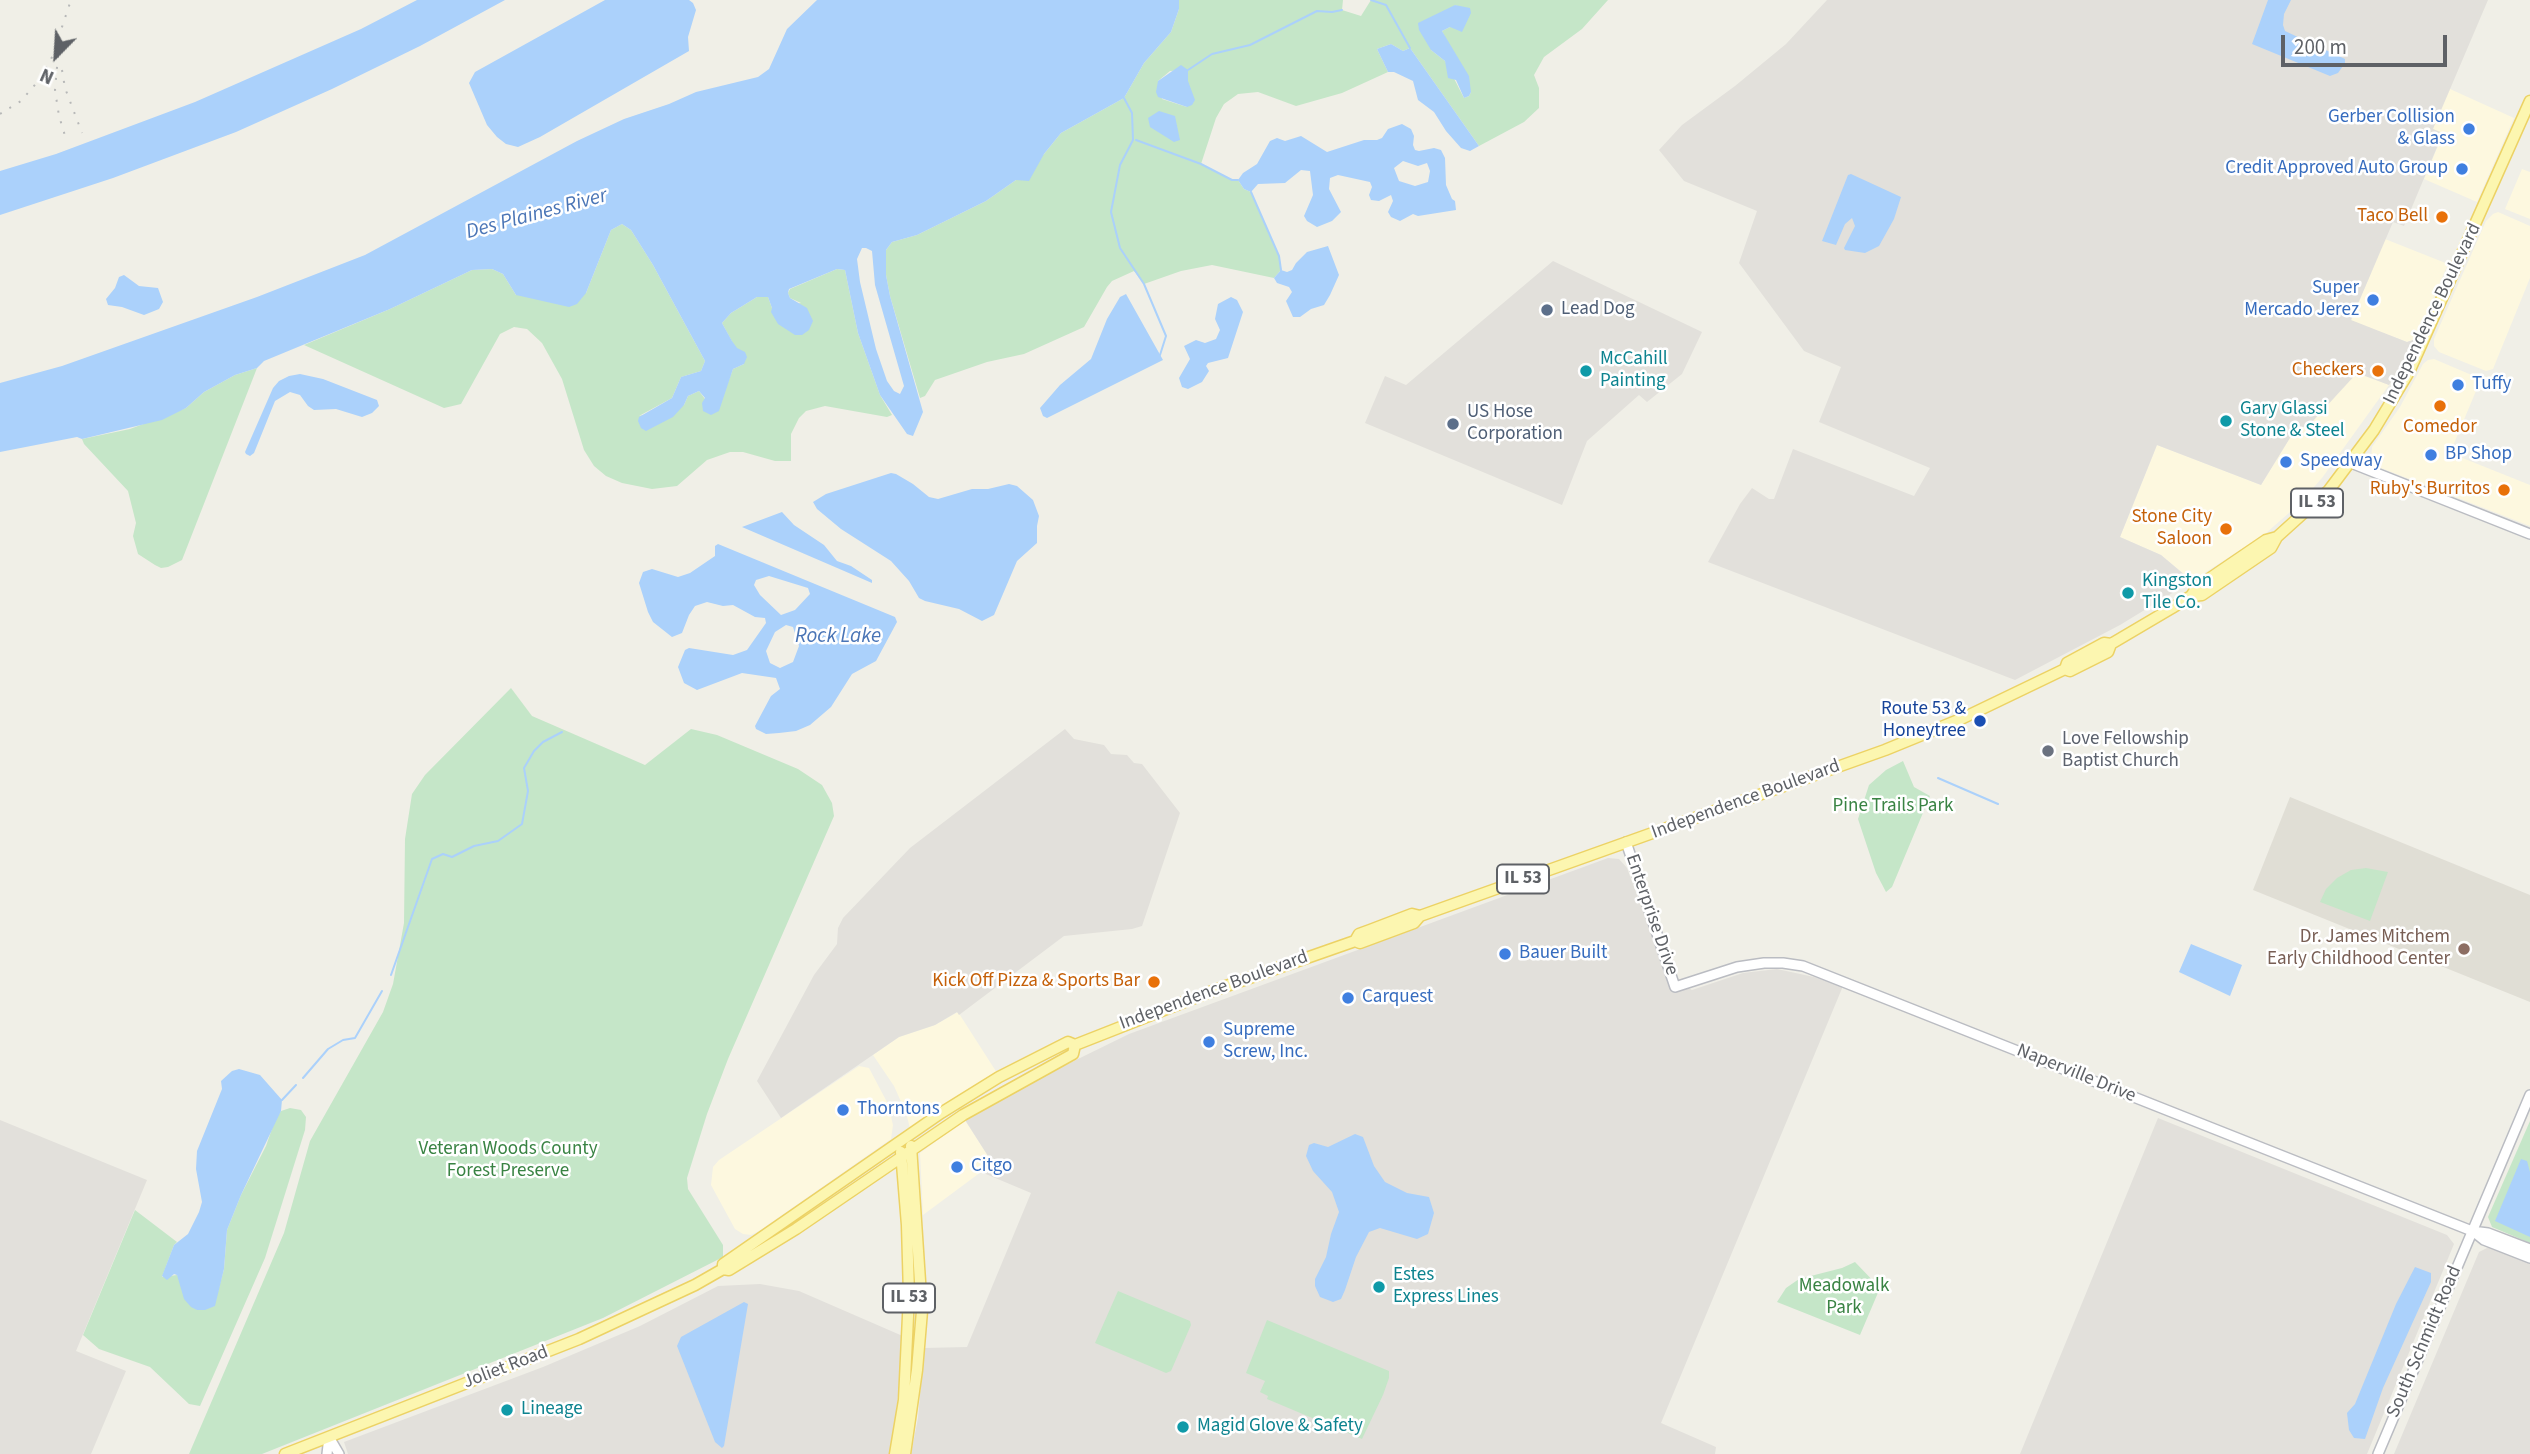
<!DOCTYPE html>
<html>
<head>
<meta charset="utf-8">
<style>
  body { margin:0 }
  #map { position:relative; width:2530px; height:1454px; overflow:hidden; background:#f0efe7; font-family:"Source Sans 3",sans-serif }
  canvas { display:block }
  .north { position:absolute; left:21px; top:21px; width:70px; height:70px; -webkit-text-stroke:5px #fff; paint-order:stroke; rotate:204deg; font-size:19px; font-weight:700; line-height:28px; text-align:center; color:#5e6166 }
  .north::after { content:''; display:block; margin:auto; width:24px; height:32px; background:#5e6166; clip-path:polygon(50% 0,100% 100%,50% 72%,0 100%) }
  .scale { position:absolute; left:2281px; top:35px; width:166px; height:32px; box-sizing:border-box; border:4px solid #5e6166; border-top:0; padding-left:9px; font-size:21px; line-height:24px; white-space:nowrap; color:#5e6166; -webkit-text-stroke:5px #fff; paint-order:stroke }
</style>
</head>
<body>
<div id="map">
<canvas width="2530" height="1454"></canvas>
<div class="north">N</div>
<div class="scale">200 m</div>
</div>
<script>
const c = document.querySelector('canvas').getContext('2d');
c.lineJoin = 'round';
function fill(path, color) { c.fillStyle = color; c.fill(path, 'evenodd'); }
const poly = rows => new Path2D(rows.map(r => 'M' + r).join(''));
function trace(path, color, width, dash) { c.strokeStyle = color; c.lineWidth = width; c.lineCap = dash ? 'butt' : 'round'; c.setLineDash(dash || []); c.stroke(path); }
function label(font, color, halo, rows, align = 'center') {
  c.font = font + ' "Source Sans 3",sans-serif'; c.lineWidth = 5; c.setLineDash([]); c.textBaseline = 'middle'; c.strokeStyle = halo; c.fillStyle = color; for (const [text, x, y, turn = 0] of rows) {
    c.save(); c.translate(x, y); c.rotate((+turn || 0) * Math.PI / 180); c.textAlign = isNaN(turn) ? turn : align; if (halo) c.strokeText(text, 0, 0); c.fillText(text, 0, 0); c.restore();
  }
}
fill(poly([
  [2450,89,2514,118,2477,202,2424,179,2443,134,2432,129],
  [2522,169,2530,172,2530,219,2505,209],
  [2498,212,2530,226,2530,278,2493,369,2486,371,2439,352,2434,346,2434,339,2486,221,2493,214],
  [2385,239,2448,264,2416,339,2407,342,2351,321],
  [2434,359,2481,379,2450,453,2530,485,2530,526,2376,466,2371,461,2372,447,2400,407,2423,364,2428,360],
  [2357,372,2389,385,2322,478,2298,505,2265,534,2192,581,2161,555,2120,537,2157,445,2261,485,2293,433,2312,422],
  [958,1012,999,1076,911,1132,906,1113,894,1086,873,1055,899,1037,935,1025],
  [859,1066,869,1068,888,1104,893,1125,891,1139,759,1231,751,1235,743,1234,735,1229,711,1185,713,1167,719,1160],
  [965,1120,988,1156,981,1172,923,1215,920,1153]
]), '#fdf8df');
fill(poly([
  [1827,0,2488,0,2433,129,2443,133,2404,226,2393,222,2351,320,2407,342,2416,339,2389,385,2357,373,2312,422,2293,433,2261,485,2157,445,2120,537,2161,555,2192,581,2120,625,2015,680,1708,562,1740,504,1752,488,1769,499,1774,499,1793,449,1914,496,1930,468,1819,422,1841,367,1804,351,1739,263,1757,211,1684,181,1659,150,1682,125,1735,86,1786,44],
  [1553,261,1702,332,1682,374,1647,402,1639,395,1587,441,1562,505,1365,423,1385,376,1406,385],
  [1065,729,1074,739,1104,745,1111,754,1127,755,1134,763,1142,764,1180,813,1142,926,1132,929,1064,936,959,1015,957,1012,935,1025,899,1037,781,1118,757,1081,814,975,837,944,838,928,843,918,910,848],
  [1608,858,1619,859,1627,868,1667,976,1692,990,1743,973,1777,969,1814,977,1843,986,1661,1423,1716,1447,1715,1454,911,1454,918,1418,924,1348,967,1347,1031,1193,981,1172,988,1156,965,1120,1027,1084,1129,1034],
  [2158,1118,2447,1235,2454,1244,2367,1454,2020,1454],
  [0,1120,147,1180,76,1351,126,1371,91,1454,0,1454],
  [2489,1247,2530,1263,2530,1454,2394,1454,2479,1252],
  [760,1284,799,1291,905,1337,891,1454,348,1454,344,1442,543,1367,640,1326,718,1286]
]), '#e2e0db');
fill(poly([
  [2290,797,2530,895,2530,1002,2253,890]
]), '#e0ded5');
fill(poly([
  [1179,0,1343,0,1342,10,1361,16,1371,0,1608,0,1582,29,1544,57,1534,75,1539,88,1539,108,1524,122,1479,146,1410,48,1403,51,1391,44,1377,49,1388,72,1342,93,1296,106,1258,92,1238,94,1224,104,1216,118,1201,164,1232,180,1238,180,1244,189,1251,192,1279,256,1281,270,1274,278,1212,265,1181,271,1144,284,1134,271,1112,281,1107,287,1084,327,1024,354,987,362,935,380,925,396,920,398,890,296,886,275,886,250,892,242,917,235,986,201,1016,180,1044,154,1061,133,1124,98,1144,63,1171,32,1179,9],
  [1455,5,1460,7,1450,27,1442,31,1471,92,1469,96,1464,98,1445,61,1431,50],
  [1188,70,1187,107,1162,99,1158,81,1170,71],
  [622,224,631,230,653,265,705,361,701,371,681,377,672,398,639,416,684,405,688,396,699,391,705,399,727,385,733,369,744,364,722,323,731,313,757,297,768,297,772,308,801,303,790,298,788,293,790,289,837,269,845,270,858,333,880,395,892,415,887,417,825,406,806,411,799,418,791,434,791,461,775,461,743,452,730,452,707,460,677,486,652,489,622,483,606,476,594,466,584,450,562,379,542,343,527,329,514,327,500,334,461,404,444,408,304,345,390,309,472,270,492,269,503,274,516,295,586,293,611,230],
  [257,368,182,560,168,567,161,568,155,565,138,554,133,536,136,523,128,491,84,444,82,439,130,429,186,408,204,392,235,375],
  [511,688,532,716,645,765,691,729,717,735,798,769,822,785,832,803,834,816,728,1059,707,1114,687,1178,688,1189,723,1245,723,1257,603,1318,262,1454,189,1454,284,1233,310,1141,383,1012,393,984,404,923,405,839,412,794,425,775],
  [1903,761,1914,787,1930,796,1892,887,1886,892,1876,873,1858,819,1869,785,1886,770],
  [2366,868,2388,872,2370,921,2320,902,2326,889,2337,878,2351,870],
  [290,1108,301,1110,306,1117,305,1130,265,1258,200,1406,189,1404,150,1367,99,1349,83,1335,135,1210,177,1242,174,1245,162,1277,177,1275,197,1310,214,1306,224,1269,227,1230,241,1195,266,1146,275,1120,281,1111],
  [2530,1121,2530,1243,2492,1227,2488,1217],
  [1855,1262,1880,1288,1860,1335,1777,1302,1786,1288,1799,1279,1842,1268],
  [1118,1291,1190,1321,1191,1325,1171,1371,1166,1373,1095,1343],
  [1267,1320,1389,1371,1389,1378,1383,1395,1362,1439,1267,1399,1268,1396,1260,1392,1265,1381,1246,1373]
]), '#c5e6c8');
fill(poly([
  [417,0,505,0,420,46,332,89,236,132,113,178,0,215,0,171,56,154,195,102,361,29],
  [605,0,689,0,693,3,696,10,688,37,689,51,540,137,518,147,506,144,497,137,487,125,469,83,475,72],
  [817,0,1179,0,1179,9,1171,32,1144,63,1124,98,1061,133,1044,154,1029,181,1016,180,986,201,917,235,892,242,886,250,886,275,890,296,923,412,913,436,907,434,880,395,858,333,845,270,837,269,789,289,788,293,790,298,807,308,813,321,809,330,802,335,795,335,778,324,771,312,772,308,768,297,757,297,731,313,722,323,732,341,737,348,745,352,747,357,744,364,733,369,719,411,711,415,703,411,702,403,705,398,699,391,688,396,684,405,673,417,646,431,641,428,638,421,639,417,672,398,681,377,701,371,705,361,653,265,631,230,622,224,611,230,586,293,577,304,569,307,516,295,503,274,492,269,472,270,390,309,264,361,257,368,235,375,204,392,186,408,162,420,82,439,77,437,0,452,0,383,62,366,257,297,365,255,577,141,624,119,669,104,696,92,758,77,769,69,787,29],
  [862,248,866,248,872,251,875,285,904,386,900,394,894,391,887,381,876,349,860,282,857,259],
  [2268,0,2291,0,2284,14,2283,25,2285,31,2345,59,2345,63,2338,73,2330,76,2252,44],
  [1455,5,1470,8,1471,13,1462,32,1450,27,1442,31,1469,76,1471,92,1469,96,1464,98,1456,80,1448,78,1445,61,1431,50,1419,30,1418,23],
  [1391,44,1403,51,1410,48,1479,146,1470,151,1461,148,1446,131,1434,112,1418,100,1413,81,1394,72,1388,72,1377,49],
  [1181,65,1188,70,1188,81,1195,100,1192,105,1187,107,1158,97,1156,92,1158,81],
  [1159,111,1175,116,1180,140,1174,142,1150,127,1148,118],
  [1402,124,1411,129,1414,136,1413,145,1415,150,1419,151,1434,148,1441,150,1445,158,1446,185,1452,199,1455,201,1456,210,1418,216,1413,214,1400,221,1391,217,1388,212,1393,201,1391,195,1379,201,1371,200,1369,195,1372,187,1370,182,1338,175,1330,178,1329,189,1341,212,1332,221,1317,227,1307,221,1304,216,1313,195,1310,171,1301,170,1285,183,1258,184,1251,192,1244,189,1238,180,1243,173,1257,164,1270,141,1277,138,1285,141,1301,136,1327,152,1364,140,1377,140,1382,138,1388,129],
  [1403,161,1418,166,1427,163,1430,171,1428,182,1415,186,1399,181,1394,168],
  [1851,174,1901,197,1894,219,1879,246,1865,253,1845,250,1844,248,1855,226,1852,218,1845,224,1836,245,1822,241,1848,175],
  [1328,246,1339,275,1330,295,1324,305,1311,309,1300,317,1293,317,1286,301,1292,292,1289,287,1277,283,1274,278,1281,270,1287,272,1292,270,1296,263,1307,252],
  [124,275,139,286,158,288,163,302,159,309,144,315,122,307,108,305,106,299,115,288,119,277],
  [1126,294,1163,360,1047,418,1043,416,1040,408,1060,385,1091,359,1107,319,1120,297],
  [1231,297,1237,300,1243,312,1228,358,1208,363,1206,366,1209,371,1202,382,1188,389,1182,387,1179,378,1190,359,1184,346,1196,340,1205,343,1216,339,1220,330,1215,319,1218,304],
  [300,374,323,379,377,400,379,406,372,413,362,417,336,409,314,410,308,406,300,395,290,392,275,401,254,453,250,456,246,454,245,452,273,388,279,381,289,376],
  [891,473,896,474,913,484,929,497,938,499,972,489,988,489,1009,484,1017,486,1033,500,1039,516,1037,526,1037,543,1017,561,994,615,982,621,959,609,925,601,919,598,909,581,891,561,841,529,817,509,813,502,826,494],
  [782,512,794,525,824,545,837,561,851,566,872,580,872,583,742,527],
  [718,544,895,617,897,622,876,661,852,674,831,707,810,725,796,731,779,733,766,734,756,729,755,726,771,696,780,689,776,678,742,673,697,690,684,683,678,667,685,650,689,648,733,655,747,650,766,623,765,618,755,617,733,605,723,606,707,602,695,606,689,615,682,633,672,637,653,622,648,612,639,583,643,572,652,569,678,577,690,573,715,556,715,546],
  [769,576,808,588,810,594,795,610,781,615,760,595,754,585,756,580],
  [786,625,793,627,799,646,793,662,780,668,770,663,766,651,775,632],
  [2191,944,2242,965,2230,996,2179,972],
  [239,1069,260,1075,282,1100,281,1111,241,1195,227,1230,224,1269,215,1306,205,1310,197,1310,191,1307,184,1299,177,1275,174,1274,167,1280,162,1276,174,1245,188,1234,199,1212,202,1202,196,1169,197,1151,222,1089,221,1081,232,1071],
  [1355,1134,1363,1137,1374,1166,1385,1182,1407,1193,1429,1197,1434,1213,1428,1234,1417,1239,1380,1228,1369,1232,1356,1257,1345,1290,1341,1299,1333,1302,1320,1297,1315,1286,1315,1279,1326,1257,1331,1234,1339,1212,1332,1192,1313,1171,1306,1156,1309,1145,1314,1143,1328,1147],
  [2521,1159,2527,1161,2530,1172,2530,1237,2495,1221],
  [2415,1267,2431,1273,2431,1282,2383,1388,2365,1439,2354,1438,2349,1430,2347,1413,2355,1404,2396,1304],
  [744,1302,748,1304,724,1446,722,1448,715,1442,677,1346,681,1337]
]), '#abd1fb');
trace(poly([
  [1371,0,1386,5,1410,48],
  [1188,70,1212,54,1250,45,1317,11,1332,12,1342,10],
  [1124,98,1132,113,1133,140,1120,165,1111,212,1120,248,1144,284,1166,336,1160,355],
  [1136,140,1201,164,1232,180,1238,180],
  [1251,192,1279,256,1281,270],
  [1938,778,1998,804],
  [391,975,432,859,443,854,452,857,474,846,498,841,522,824,528,791,524,768,534,751,543,742,562,732],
  [303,1078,328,1049,343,1040,355,1038,382,991],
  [282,1100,296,1085]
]), '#abd1fb', 2);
const secondary = poly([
  [2351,463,2530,534],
  [1626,842,1675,987,1737,967,1764,963,1783,963,1803,966,2472,1231,2488,1233,2530,1249],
  [2474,1232,2484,1240,2530,1258],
  [329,1437,339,1454],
  [327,1454,329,1437],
  [2378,1454,2530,1095]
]);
const primary = poly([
  [2191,596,2202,595,2271,548,2277,537,2329,490,2374,430,2409,372,2530,101],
  [2065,669,2067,663,2104,643,2111,644,2172,608,2191,596,2197,587,2266,540,2277,537],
  [1355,941,1359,934,1370,930,1412,914,1420,916],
  [723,1269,723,1264,941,1113,999,1077,1068,1042,1075,1045,1215,990,1355,941,1360,943,1414,923,1420,916,1885,750,1961,719,2065,669,2070,671,2108,652,2111,644],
  [285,1454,579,1339,695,1285,723,1269,729,1270,796,1229,963,1115,1073,1054,1075,1045],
  [895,1454,904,1400,909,1295,907,1225,901,1152],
  [905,1454,917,1370,922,1311,911,1146]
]);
trace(secondary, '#babcc2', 12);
trace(primary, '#ecd264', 13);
trace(secondary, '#fff', 9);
trace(primary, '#fcf6b0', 10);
trace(poly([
  [58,56,55,90,59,116,66,139],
  [62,70,65,88,82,133],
  [0,114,21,101,40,79,52,57,71,0]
]), '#b7b8b8', 2, [2, 9]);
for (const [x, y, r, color] of [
  [2469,129,7,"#3f7fe0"],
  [2462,169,7,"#3f7fe0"],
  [2442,217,7,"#e8710a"],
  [2373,300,7,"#3f7fe0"],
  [1547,310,7,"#5c6f8a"],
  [1586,371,7,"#0f9aa8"],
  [2378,371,7,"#e8710a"],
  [2458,385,7,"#3f7fe0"],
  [2440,406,7,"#e8710a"],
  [2226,421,7,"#0f9aa8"],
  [1453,424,7,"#5c6f8a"],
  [2431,455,7,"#3f7fe0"],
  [2286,462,7,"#3f7fe0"],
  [2504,490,7,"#e8710a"],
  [2226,529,7,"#e8710a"],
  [2128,593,7,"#0f9aa8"],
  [1980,721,7,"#1a4fb4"],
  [2048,751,7,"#6b7280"],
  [2464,949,7,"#8d6e63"],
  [1505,954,7,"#3f7fe0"],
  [1154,982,7,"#e8710a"],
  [1348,998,7,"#3f7fe0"],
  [1209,1042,7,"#3f7fe0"],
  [843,1110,7,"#3f7fe0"],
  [957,1167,7,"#3f7fe0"],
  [1379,1287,7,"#0f9aa8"],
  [507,1410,7,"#0f9aa8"],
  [1183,1427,7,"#0f9aa8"]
]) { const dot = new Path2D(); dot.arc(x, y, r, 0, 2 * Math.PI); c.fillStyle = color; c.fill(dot); trace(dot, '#fff', 2.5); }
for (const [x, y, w] of [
  [2317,503,52],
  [1523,879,52],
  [909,1298,52]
]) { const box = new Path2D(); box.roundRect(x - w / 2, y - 14.5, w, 29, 5); c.fillStyle = '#fff'; c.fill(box); trace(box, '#5e6166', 2); }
label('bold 18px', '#5e6166', null, [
  ["IL 53",2317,503],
  ["IL 53",1523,879],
  ["IL 53",909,1298]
]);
label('19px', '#366cbe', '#fff', [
  ["Gerber Collision",2455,118,"right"],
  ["& Glass",2455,140,"right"],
  ["Credit Approved Auto Group",2448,169,"right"],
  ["Super",2359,289,"right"],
  ["Mercado Jerez",2359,311,"right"],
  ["Tuffy",2472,385],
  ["BP Shop",2445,455],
  ["Speedway",2300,462],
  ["Bauer Built",1519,954],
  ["Carquest",1362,998],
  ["Supreme",1223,1031],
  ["Screw, Inc.",1223,1053],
  ["Thorntons",857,1110],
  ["Citgo",971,1167]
], 'left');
label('19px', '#c56008', '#fff', [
  ["Taco Bell",2428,217],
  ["Checkers",2364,371],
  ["Comedor",2440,428,"center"],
  ["Ruby's Burritos",2490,490],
  ["Stone City",2212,518],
  ["Saloon",2212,540],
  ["Kick Off Pizza & Sports Bar",1140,982]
], 'right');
label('19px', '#4e5e75', '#fff', [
  ["Lead Dog",1561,310],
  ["US Hose",1467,413],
  ["Corporation",1467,435]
], 'left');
label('19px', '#5e6166', '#fff', [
  ["Independence Boulevard",2433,314,-64],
  ["Independence Boulevard",1746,800,-20],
  ["Enterprise Drive",1651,915,71],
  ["Independence Boulevard",1214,991,-20],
  ["Naperville Drive",2076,1074,22],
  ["South Schmidt Road",2425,1342,-67],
  ["Joliet Road",506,1368,-21]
]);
label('19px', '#0d838f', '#fff', [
  ["McCahill",1600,360],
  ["Painting",1600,382],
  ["Gary Glassi",2240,410],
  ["Stone & Steel",2240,432],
  ["Kingston",2142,582],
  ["Tile Co.",2142,604],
  ["Estes",1393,1276],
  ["Express Lines",1393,1298],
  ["Lineage",521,1410],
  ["Magid Glove & Safety",1197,1427]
], 'left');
label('19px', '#164399', '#fff', [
  ["Route 53 &",1966,710],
  ["Honeytree",1966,732]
], 'right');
label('19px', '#5b616d', '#fff', [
  ["Love Fellowship",2062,740],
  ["Baptist Church",2062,762]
], 'left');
label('19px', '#398343', '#fff', [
  ["Pine Trails Park",1893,807],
  ["Veteran Woods County",508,1150],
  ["Forest Preserve",508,1172],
  ["Meadowalk",1844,1287],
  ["Park",1844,1309]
]);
label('19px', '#785e54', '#fff', [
  ["Dr. James Mitchem",2450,938],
  ["Early Childhood Center",2450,960]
], 'right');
label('italic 21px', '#4a75b6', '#fff', [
  ["Des Plaines River",537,215,-15],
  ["Rock Lake",838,637]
]);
</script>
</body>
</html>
